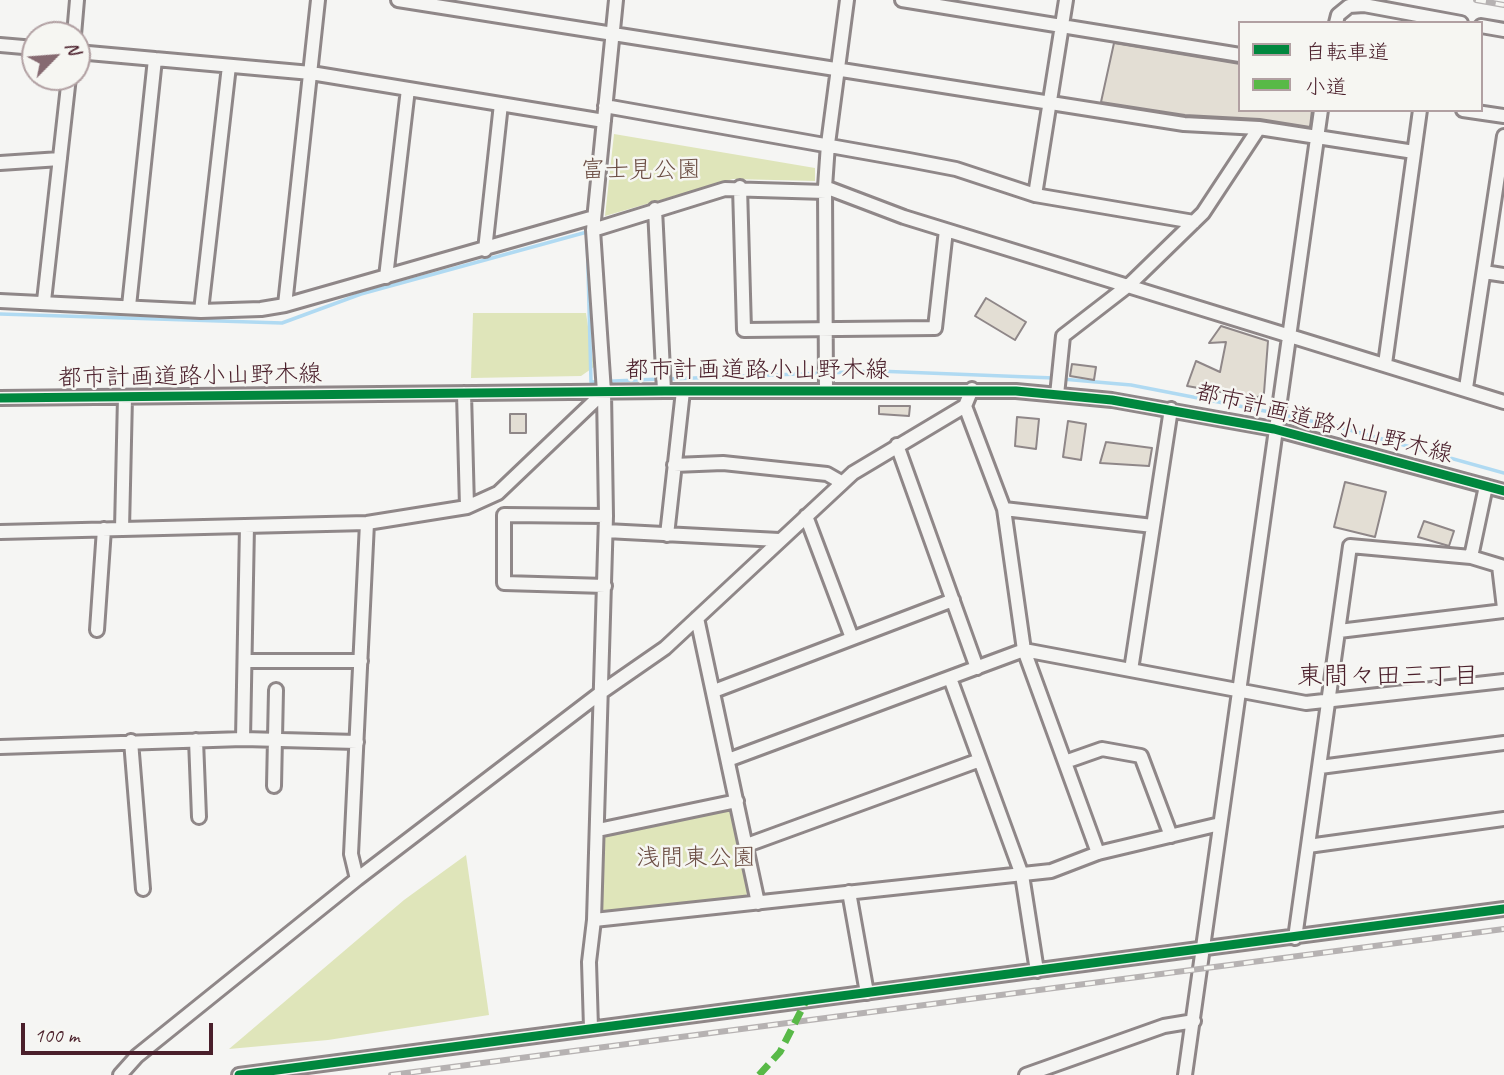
<!DOCTYPE html>
<html>
<head>
<meta charset="utf-8">
<style>
  body { margin:0 }
  #map { position:relative; width:1504px; height:1075px; overflow:hidden; background:#f5f5f3; font-family:Caveat,"Klee One",sans-serif }
  canvas { display:block }
  .legend { position:absolute; left:1238px; top:21px; width:245px; height:91px; box-sizing:border-box; background:#f6f6f2; border:2px solid #b1a0a2; margin:0; padding:9px 12px; list-style:none; font-size:21px; color:#4a1f2b }
  .legend li { display:flex; align-items:center; gap:14px; height:35px }
  .legend b { width:35px; border:2px solid #b1a0a2 }
  .north { position:absolute; left:21px; top:21px; width:70px; height:70px; box-sizing:border-box; background:#f6f6f2; border:2px solid #b1a0a2; border-radius:50%; rotate:65deg; font-size:19px; font-weight:700; line-height:28px; text-align:center; color:#4a1f2b }
  .north::after { content:''; display:block; margin:auto; width:24px; height:32px; background:#866a71; clip-path:polygon(50% 0,100% 100%,50% 72%,0 100%) }
  .scale { position:absolute; left:21px; top:1023px; width:192px; height:32px; box-sizing:border-box; border:4px solid #4a1f2b; border-top:0; padding-left:9px; font-size:21px; line-height:24px; white-space:nowrap; color:#4a1f2b; -webkit-text-stroke:5px #f6f6f2; paint-order:stroke }
</style>
</head>
<body>
<div id="map">
<canvas width="1504" height="1075"></canvas>
<ul class="legend">
<li><b style="height:9px;background:#00873e"></b>自転車道</li>
<li><b style="height:9px;background:#58b947"></b>小道</li>
</ul>
<div class="north">N</div>
<div class="scale">100 m</div>
</div>
<script>
const c = document.querySelector('canvas').getContext('2d');
c.lineJoin = 'round';
function fill(path, color) { c.fillStyle = color; c.fill(path, 'evenodd'); }
const poly = rows => new Path2D(rows.map(r => 'M' + r).join(''));
function trace(path, color, width, dash) { c.strokeStyle = color; c.lineWidth = width; c.lineCap = dash ? 'butt' : 'round'; c.setLineDash(dash || []); c.stroke(path); }
function label(font, color, halo, rows, align = 'center') {
  c.font = font + ' Caveat,"Klee One",sans-serif'; c.lineWidth = 5; c.setLineDash([]); c.textBaseline = 'middle'; c.strokeStyle = halo; c.fillStyle = color; for (const [text, x, y, turn = 0] of rows) {
    c.save(); c.translate(x, y); c.rotate((+turn || 0) * Math.PI / 180); c.textAlign = isNaN(turn) ? turn : align; if (halo) c.strokeText(text, 0, 0); c.fillText(text, 0, 0); c.restore();
  }
}
fill(poly([
  [614,134,815,168,815,181,733,179,605,216],
  [473,313,586,313,594,367,581,376,471,378],
  [729,807,748,891,745,897,609,913,600,908,604,836],
  [466,855,489,1015,328,1040,229,1049,404,900]
]), '#dfe5ba');
trace(poly([
  [0,314,282,323,361,294,587,232,591,382,660,379],
  [668,379,877,371,1054,378],
  [1062,379,1131,385,1275,413],
  [1283,415,1339,427,1504,473]
]), '#b0daf2', 3.5);
const building = poly([
  [1114,43,1240,64,1240,110,1312,110,1310,127,1260,119,1185,115,1101,102,1114,43],
  [986,298,1026,322,1015,340,975,316,986,298],
  [1221,326,1268,341,1264,393,1256,398,1187,386,1196,361,1220,372,1226,342,1209,343,1221,326],
  [1072,364,1096,367,1094,380,1070,376,1072,364],
  [879,406,910,406,909,416,879,414,879,406],
  [510,414,526,414,526,433,510,433,510,414],
  [1017,417,1039,419,1036,449,1015,446,1017,417],
  [1068,421,1086,424,1081,460,1063,457,1068,421],
  [1106,442,1152,448,1149,466,1100,463,1106,442],
  [1345,482,1386,492,1375,537,1334,527,1345,482],
  [1424,521,1454,531,1449,546,1418,537,1424,521]
]);
fill(building, '#e3ded4');
trace(building, '#8f8788', 2);
const minor = poly([
  [398,0,1184,124,1259,128,1414,152],
  [902,0,1240,55],
  [1336,23,1338,15,1349,6,1364,5,1461,23],
  [1481,26,1504,30],
  [74,35,77,0],
  [0,45,35,48],
  [77,52,311,73,604,121],
  [605,106,909,160,956,169,1035,195,1194,222],
  [1463,110,1504,116],
  [0,163,60,159],
  [740,187,744,330,935,328,946,230],
  [825,187,904,217,1504,402],
  [1035,195,1066,0],
  [655,209,664,391],
  [593,230,725,189,826,192],
  [485,250,501,104],
  [1484,272,1504,275],
  [386,277,408,89],
  [0,301,201,311,261,309,285,305,594,217],
  [44,301,69,77],
  [285,305,318,0],
  [129,306,155,59],
  [201,311,229,66],
  [1385,364,1420,110],
  [1466,388,1504,136],
  [826,390,825,187,828,144,847,0],
  [464,393,467,507],
  [1057,395,1063,336,1129,285,1203,213,1259,128],
  [0,398,664,391,1016,391,1112,400,1274,429,1504,491],
  [965,406,1004,509,1024,650,1098,853],
  [897,445,977,668],
  [674,465,723,463,827,474,841,482],
  [1004,509,1153,526],
  [806,516,852,638],
  [122,529,125,397],
  [606,531,779,540],
  [0,532,367,523,467,507,498,493,604,392],
  [667,535,683,391],
  [1471,557,1486,486],
  [1499,566,1504,608],
  [605,586,504,583,504,515,606,516],
  [697,618,758,903],
  [97,630,104,529],
  [1339,631,1504,611],
  [245,661,361,661],
  [1131,670,1171,409],
  [950,678,1022,875,1037,971],
  [714,691,953,600],
  [243,739,247,526],
  [196,740,199,817],
  [131,741,143,889],
  [0,747,243,739,357,742],
  [728,760,1024,650,1306,703,1504,681],
  [1065,762,1102,749,1141,756,1171,836],
  [1320,767,1504,743],
  [274,786,276,690],
  [598,830,737,801],
  [747,845,980,760],
  [1308,846,1504,819],
  [357,879,351,854,367,523],
  [849,892,867,993],
  [594,920,1051,871,1098,853,1220,824],
  [1295,938,1350,546,1471,557,1504,567],
  [591,1028,589,962,594,920,606,516,604,392,593,230,616,0],
  [120,1075,137,1056,357,879,603,691,665,648,853,473,965,406,972,389],
  [239,1075,1504,909],
  [1026,1075,1164,1026,1194,1021],
  [1185,1075,1321,110]
]);
trace(minor, '#8f8788', 18);
trace(minor, '#f5f5f3', 12);
const rail = poly([
  [1476,0,1504,5],
  [391,1075,1504,929]
]);
trace(rail, '#b6b2b2', 6);
trace(rail, '#f6f6f2', 3.5, [10]);
trace(poly([
  [759,1075,780,1052,806,1001]
]), '#58b947', 7, [14, 7]);
trace(poly([
  [0,398,664,391,1016,391,1112,400,1274,429,1504,491],
  [239,1075,1504,909]
]), '#00873e', 9);
label('24px', '#6b4d43', '#f6f6f2', [
  ["富士見公園",641,171],
  ["浅間東公園",696,859]
]);
label('24px', '#4a1f2b', '#f6f6f2', [
  ["都市計画道路小山野木線",757,371],
  ["都市計画道路小山野木線",190,377,-1],
  ["都市計画道路小山野木線",1324,424,14]
]);
label('26px', '#4a1f2b', '#f6f6f2', [
  ["東間々田三丁目",1388,677]
]);
</script>
</body>
</html>
